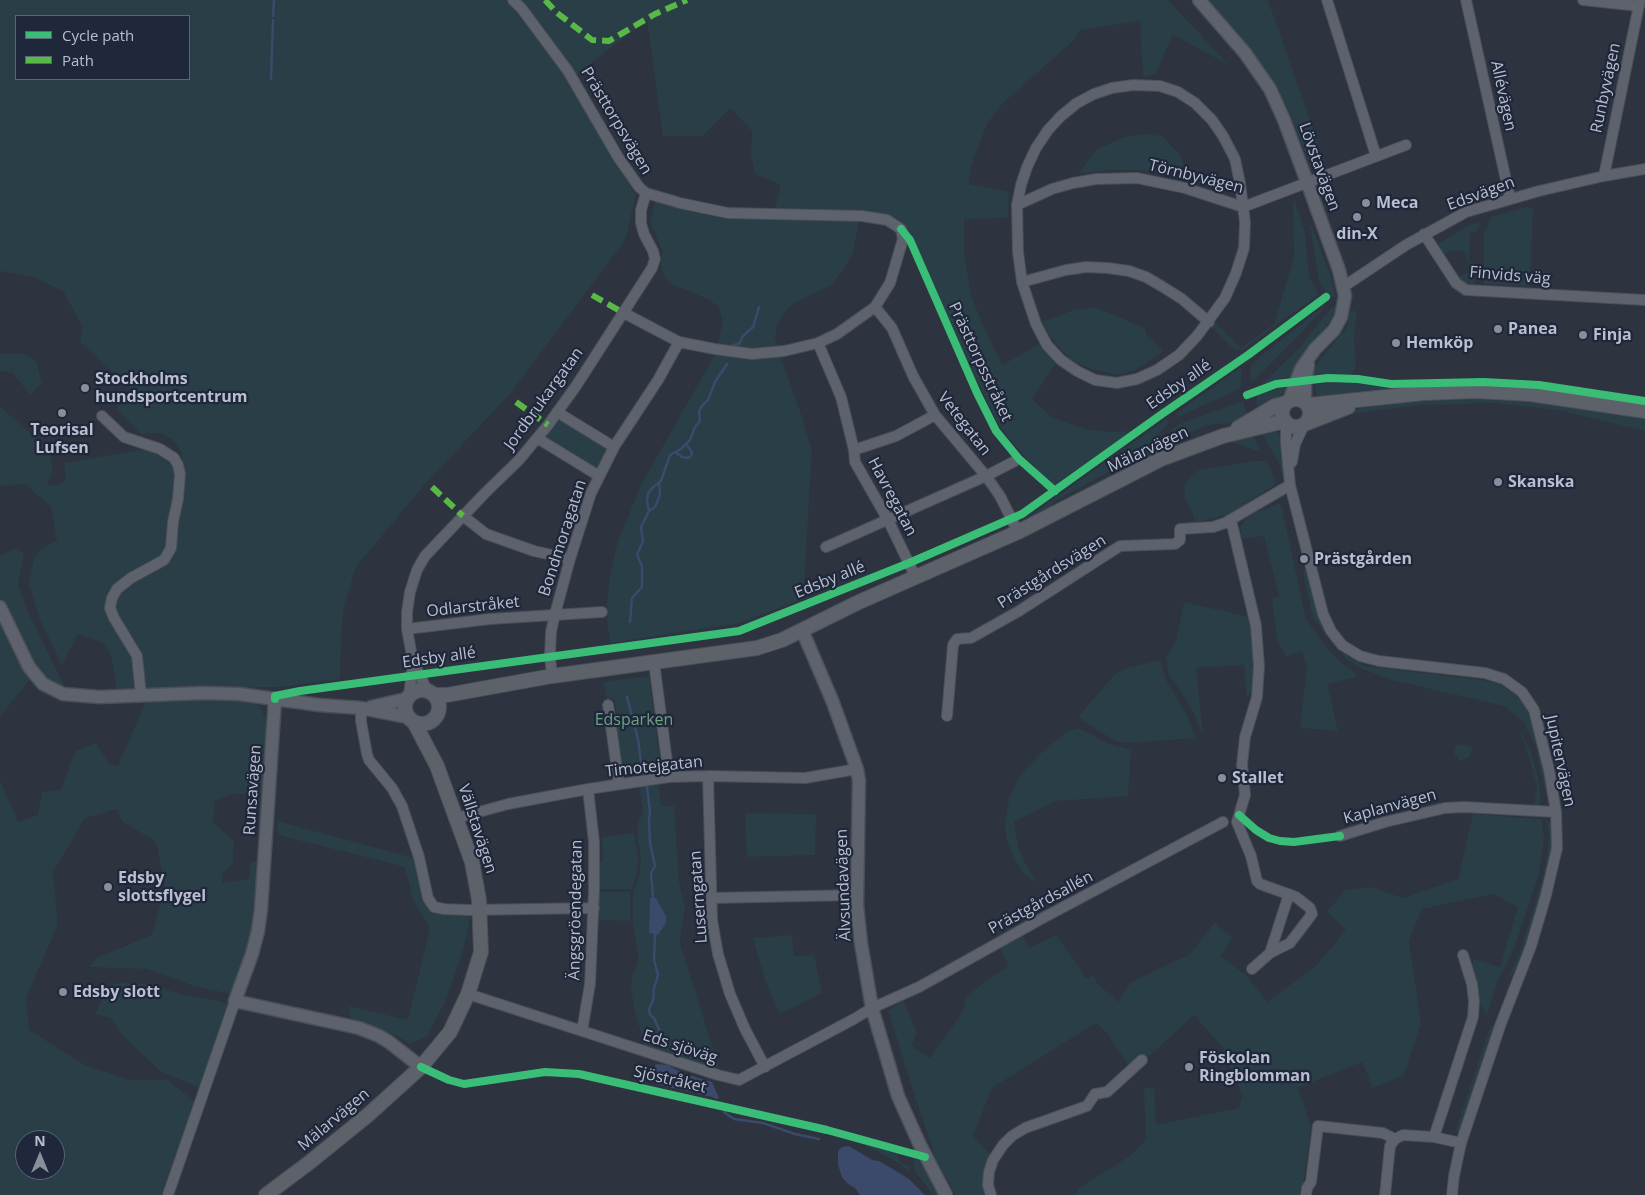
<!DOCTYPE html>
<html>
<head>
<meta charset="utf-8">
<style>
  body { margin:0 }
  #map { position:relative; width:1645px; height:1195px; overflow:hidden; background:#2d333f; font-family:"Open Sans",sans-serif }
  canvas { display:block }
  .legend { position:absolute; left:15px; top:15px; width:175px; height:65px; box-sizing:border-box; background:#1f273b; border:1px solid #5d6476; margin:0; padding:6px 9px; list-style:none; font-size:15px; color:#b9bfce }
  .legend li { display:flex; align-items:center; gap:10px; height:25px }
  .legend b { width:25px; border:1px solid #5d6476 }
  .north { position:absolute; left:15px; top:1130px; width:50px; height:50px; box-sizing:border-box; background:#1f273b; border:1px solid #5d6476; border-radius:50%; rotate:0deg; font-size:14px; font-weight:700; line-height:20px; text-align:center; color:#b9bfce }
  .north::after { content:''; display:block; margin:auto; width:18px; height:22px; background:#888e9c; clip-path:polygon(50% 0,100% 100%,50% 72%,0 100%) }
</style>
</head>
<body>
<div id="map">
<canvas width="1645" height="1195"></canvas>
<ul class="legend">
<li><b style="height:6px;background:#3abd76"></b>Cycle path</li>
<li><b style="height:6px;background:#58b947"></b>Path</li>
</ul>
<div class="north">N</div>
</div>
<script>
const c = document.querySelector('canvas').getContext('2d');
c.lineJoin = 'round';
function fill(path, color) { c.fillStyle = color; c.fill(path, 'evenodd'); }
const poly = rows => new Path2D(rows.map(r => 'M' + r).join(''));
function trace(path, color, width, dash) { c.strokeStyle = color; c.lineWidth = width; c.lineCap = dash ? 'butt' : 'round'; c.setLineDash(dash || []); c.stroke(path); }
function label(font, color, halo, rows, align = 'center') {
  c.font = font + ' "Open Sans",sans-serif'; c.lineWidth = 4.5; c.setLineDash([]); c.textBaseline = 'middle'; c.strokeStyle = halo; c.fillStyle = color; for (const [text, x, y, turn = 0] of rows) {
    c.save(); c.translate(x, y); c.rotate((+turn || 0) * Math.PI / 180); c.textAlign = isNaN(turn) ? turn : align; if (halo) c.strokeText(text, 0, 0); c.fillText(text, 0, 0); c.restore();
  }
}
fill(poly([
  [0,0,1168,0,1229,65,1173,35,1155,75,1143,76,1140,21,1080,30,1072,42,1003,103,987,124,971,166,969,184,1009,192,1008,218,964,219,964,253,971,295,982,323,1002,365,1041,343,1056,363,1032,399,1053,418,1086,429,1110,432,1132,431,1053,486,1025,457,1000,427,974,376,913,239,902,225,776,210,776,204,780,190,779,184,755,174,751,155,752,131,730,108,703,136,663,136,647,20,568,81,614,161,636,195,625,240,509,395,426,483,356,567,344,607,341,634,340,679,281,687,117,689,111,656,103,643,78,634,62,665,40,620,29,584,34,557,43,547,57,541,51,507,25,484,0,486,0,406,49,451,53,468,48,485,61,484,66,479,64,463,146,449,185,471,181,452,172,439,160,433,141,434,116,409,132,389,80,342,83,328,63,291,34,277,0,271],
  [16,16,189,16,189,79,16,79],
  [1207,0,1268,0,1327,169,1314,174,1288,109,1255,55],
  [1146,134,1162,136,1180,155,1188,180,1165,173,1141,170,1112,170,1078,174,1096,150,1124,137],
  [1293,195,1305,233,1309,277,1319,294,1242,350,1234,349,1210,325,1214,321,1241,348,1274,324,1294,257],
  [655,201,670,205,732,217,859,220,853,254,841,273,830,286,797,302,787,309,777,325,775,338,780,356,801,414,812,450,803,599,739,623,610,643,606,610,610,575,618,541,642,483,716,353,723,322,719,308,710,300,671,284,665,278,662,271,662,251,650,221],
  [1527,207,1533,209,1530,286,1484,284,1484,235,1491,217],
  [1482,222,1476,232,1470,232,1469,262,1475,262,1474,284,1469,286,1459,280,1459,277,1468,272,1469,265,1466,255,1461,251,1452,251,1443,255,1438,244,1459,231,1470,225],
  [1310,226,1312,226,1329,271,1336,297,1328,297,1319,280],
  [1325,305,1326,306,1303,331,1254,381,1250,378,1251,364],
  [1095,307,1145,328,1147,336,1163,351,1136,370,1116,375,1088,368,1070,359,1056,344,1042,322,1074,310],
  [1336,307,1329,323,1291,376,1262,384,1300,347,1331,308],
  [1351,310,1357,312,1354,337,1356,368,1351,375,1312,375,1319,361,1347,327],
  [0,353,24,354,36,361,42,383,30,395,13,373,0,371],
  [1240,368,1242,370,1240,389,1180,416,1175,414],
  [1357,382,1390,386,1427,387,1321,398,1316,393,1315,384],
  [1290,386,1289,389,1258,411,1256,401,1258,394],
  [1493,398,1538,401,1645,418,1645,431,1563,411,1494,403,1423,405,1355,413,1320,423,1372,404,1422,399],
  [1243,401,1248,416,1235,422,1209,425,1167,441,1165,439,1168,433,1179,424],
  [558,418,607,449,608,455,600,471,543,437],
  [1166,419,1170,422,1160,432,1158,440,1163,450,1135,463,1131,460,1053,502,1052,506,1030,518,1028,517],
  [1274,428,1282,438,1286,476,1283,478,1279,464,1260,430],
  [1252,435,1255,438,1261,452,1230,441],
  [1254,461,1264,461,1268,464,1276,484,1229,514,1195,523,1192,512,1185,497,1184,486,1189,478,1199,470],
  [1279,503,1282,508,1306,619,1326,647,1339,661,1355,673,1356,677,1327,684,1338,731,1300,728,1307,668,1302,651,1286,657,1277,641,1272,598,1279,596,1264,536,1242,539,1240,528,1246,519,1253,514],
  [17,548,24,554,18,583,27,610,63,683,63,686,48,679,35,667,0,598,0,555],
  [1306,568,1339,649,1352,659,1364,666,1482,680,1499,684,1513,693,1523,702,1531,720,1550,798,1547,799,1535,745,1524,722,1504,706,1391,680,1363,669,1346,659,1330,640,1313,617,1303,572],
  [1184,602,1245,616,1250,619,1252,630,1253,676,1252,690,1247,699,1244,665,1196,668,1203,735,1190,705,1169,675,1166,658,1176,641],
  [0,617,30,679,0,717],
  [1161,660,1165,678,1187,715,1195,738,1127,743,1115,741,1083,721,1079,716,1115,674,1126,668],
  [649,676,661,770,622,775,613,717,616,709,614,699,607,699,603,682],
  [246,700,259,706,267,721,261,794,232,794,215,801,213,822,234,841,233,864,223,873,222,883,249,879,251,861,258,862,254,919,235,995,194,986,147,969,89,967,96,958,152,935,165,887,156,842,122,821,117,809,85,818,53,872,58,924,26,998,29,1030,85,1065,130,1080,168,1080,197,1104,164,1195,0,1195,0,780,18,822,38,815,42,792,61,790,75,751,96,743,109,764,118,766,146,701],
  [25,1140,55,1140,55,1170,25,1170],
  [1516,723,1530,749,1538,777,1541,803,1539,805,1534,805,1537,785,1524,742],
  [1079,728,1111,745,1131,750,1128,796,1056,801,1014,822,1018,847,1026,865,1038,883,1025,875,1016,862,1007,841,1005,825,1009,799,1020,775,1040,754,1068,731],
  [1456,744,1473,747,1470,757,1460,761,1454,753],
  [658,782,661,806,674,806,679,882,685,906,680,943,719,1068,646,1051,634,1008,631,986,633,974,639,959,633,924,633,891,639,877,641,857,637,837,638,824,643,811,639,785],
  [745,813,816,814,815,855,747,857],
  [1473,814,1540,819,1542,821,1544,838,1539,873,1513,951,1497,982,1487,1016,1478,1001,1471,967,1474,959,1500,967,1518,907,1493,894,1422,909,1409,941,1421,1024,1403,1076,1373,1088,1362,1062,1298,1088,1311,1127,1302,1195,1075,1195,1079,1188,1130,1156,1146,1140,1144,1088,1154,1087,1156,1125,1239,1108,1242,1096,1223,1048,1194,1015,1145,1060,1129,1066,1107,1033,1096,1023,992,1088,973,1136,991,1155,988,1195,956,1195,935,1156,919,1109,888,1011,903,1000,917,1033,911,1045,930,1058,964,1010,965,998,987,980,1008,966,1000,948,1023,936,1029,948,1056,935,1078,965,1085,978,1094,976,1097,983,1118,1002,1131,982,1190,954,1215,922,1232,938,1221,956,1247,976,1267,1002,1315,967,1346,930,1327,912,1345,890,1371,887,1403,898,1458,879],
  [1547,820,1552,825,1553,852,1532,928,1512,976,1509,975,1521,950,1543,877,1548,849,1549,836],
  [277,821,414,858,425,902,432,910,442,914,470,915,468,931,460,960,445,1002,427,1036,410,1044,399,1037,375,1027,351,1019,348,1006,408,1020,430,928,413,900,405,867,278,835],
  [634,833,638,856,637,874,632,889,597,889,597,862,603,862,602,837],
  [597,892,630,892,630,921,596,920],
  [792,935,794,956,814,955,822,993,780,1014,765,980,753,938],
  [121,983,148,984,184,995,219,1001,232,1005,202,1087,198,1087,161,1072,121,1034,111,1018,95,1014,101,1002,103,986],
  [1491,1025,1493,1027,1459,1130,1455,1133],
  [853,1140,897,1154,901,1163,910,1166,910,1171,888,1157],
  [913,1158,920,1160,939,1195,933,1195,915,1171]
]), '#293e46');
fill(poly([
  [650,898,656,898,666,916,666,923,658,935,649,933],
  [657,1064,668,1065,682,1073,712,1082,719,1098,716,1099,712,1097,656,1084,655,1065],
  [849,1146,872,1160,879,1161,896,1171,909,1179,925,1195,860,1195,855,1188,848,1184,842,1177,838,1165,838,1151,842,1147]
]), '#3b496b');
trace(poly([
  [273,16,274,0],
  [271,79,273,20],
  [733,345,739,344,743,336,753,327,759,307],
  [675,452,682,457,688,458,691,456,692,452,686,444],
  [649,511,655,507,660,495,659,482],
  [630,622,632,598,642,587,642,566,637,554,643,542,641,527,649,511,647,500,648,494,652,488,661,481,670,455,681,449,690,440,695,427,700,421,699,411,702,406,708,400,715,382,727,364],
  [627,697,638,739,642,770],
  [647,786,650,813,649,820,650,843,655,866,651,873,653,897],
  [655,935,654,960,658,975,654,988,653,1001,649,1009,650,1015,654,1018,661,1034,660,1046],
  [724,1112,734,1119,763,1123,795,1134,819,1139]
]), '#3b496b', 2.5);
const minor = poly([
  [513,0,522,9,568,71,618,157,639,187,646,193,680,203,728,213,862,216,887,220,901,229,903,239,890,283,875,307,837,334,818,343,784,351,752,354,715,349,679,342,622,312],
  [1327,0,1376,156],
  [1466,0,1510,198],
  [1583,0,1639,6],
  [1133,85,1160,86,1178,92,1195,103,1212,120,1223,136,1235,159,1240,183,1245,222,1244,248,1236,273,1225,298,1197,336,1179,355,1157,370,1137,379,1117,383,1095,380,1077,371,1061,360,1047,345,1036,324,1022,282,1018,252,1017,205,1021,185,1027,167,1036,148,1048,130,1061,116,1077,103,1094,94,1112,88,1133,85],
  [1604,176,1640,0],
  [1017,205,1052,189,1073,183,1096,179,1137,178,1185,188,1243,207,1406,145],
  [1424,234,1456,283,1466,290,1645,300],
  [1022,282,1066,270,1086,267,1108,268,1129,271,1146,277,1163,287,1182,299,1209,322],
  [1343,287,1406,245,1466,212,1539,191,1604,176,1645,169],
  [875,307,892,328,913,376,935,415,986,476,1000,496,1018,532],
  [818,343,841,397,854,450,855,462,888,520,916,578],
  [557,412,614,447],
  [102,416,124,437,160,449,174,458,178,465,180,474,178,499,173,522,171,548,164,560,131,578,117,589,112,598,110,608,114,618,137,656,141,695],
  [1286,423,1286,443,1290,485,1323,614,1331,631,1342,645,1360,656,1379,661,1485,673,1504,679,1522,692,1534,710,1549,770,1556,812,1557,848,1546,895,1531,946,1500,1026,1461,1143,1454,1176,1452,1195],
  [537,438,599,476],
  [854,450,896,436,935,415],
  [1292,462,1295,444,1304,425],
  [463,516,486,534,534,551,570,559],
  [1231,520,1256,626,1259,666,1257,697,1245,737,1242,765,1245,795,1237,822,1251,856,1257,881,1260,884,1296,897,1310,908,1312,914,1290,943,1270,953,1252,969],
  [826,547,986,476,1015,461],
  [407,629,490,619,602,612],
  [654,662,669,777],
  [552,676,550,656,551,632,555,614,570,559,591,493,614,447,658,380,679,342],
  [427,690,413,662,407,629,407,612,410,592,417,570,425,556,485,493,519,460,548,425,576,386,652,268,655,259,653,251,644,234,641,223,641,210,646,193],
  [409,695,413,663],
  [608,705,619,784],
  [361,708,361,721,367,754,369,760,392,788,402,806,419,857,428,898,434,907,444,909,469,910,594,908],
  [947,716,953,645,957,639,971,638,1019,611,1120,546,1175,544,1180,540,1180,529,1213,527,1225,523,1290,485],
  [708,776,712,920,718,954,730,994,745,1029,765,1067],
  [457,818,508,804,588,789,669,777,708,776,805,778,857,769],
  [1340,836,1385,822,1445,808,1464,807,1556,812],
  [712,898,858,895],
  [1270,953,1289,894],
  [468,994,718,1075,739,1080,854,1019,872,1008,919,987,1041,919,1223,822],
  [582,1031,590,984,594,890,594,842,588,789],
  [1434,1137,1473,1017,1474,1001,1472,984,1463,955],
  [168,1195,235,1001],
  [991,1195,988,1185,989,1172,993,1160,1003,1145,1012,1136,1025,1128,1087,1106,1095,1094,1107,1092,1142,1060],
  [1306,1195,1307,1188,1311,1182,1318,1126,1383,1133,1395,1139],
  [1385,1195,1390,1146,1395,1139,1403,1135,1434,1137,1461,1143]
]);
const tertiary = poly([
  [1199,0,1245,53,1270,89,1284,120,1307,182,1339,270,1343,287,1345,296,1341,317,1334,330,1315,349,1301,369,1289,401],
  [1305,401,1305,382,1308,365],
  [0,607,29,667,43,684,63,694,99,697,203,693,239,694,319,705,361,708,407,717],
  [802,630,832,700,857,769,859,781,857,905,861,943,872,1008,898,1096,919,1143,946,1195],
  [275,699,261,909,258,931,252,954,235,1001,359,1028,379,1036,389,1042,421,1067],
  [371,707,406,699]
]);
const secondary = poly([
  '1282 413a14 14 0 1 1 28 0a14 14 0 1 1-28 0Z',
  [1309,405,1424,393,1476,391,1530,394,1645,411],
  [1307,423,1348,407],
  [1238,428,1275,406,1286,403],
  '405 707a17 17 0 1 1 34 0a17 17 0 1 1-34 0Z',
  [435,695,447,695,552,676,757,648,782,640,859,602,1018,532,1161,459,1223,436,1285,421],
  [266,1195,310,1162,368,1115,421,1067,450,1032,468,994,481,952,479,900,472,862,437,766,415,724]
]);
trace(minor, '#4a4e57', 12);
trace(tertiary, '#4a4e57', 15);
trace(secondary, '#4a4e57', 16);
trace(minor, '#5e626c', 10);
trace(tertiary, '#5e626c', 12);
trace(secondary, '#5d616a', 14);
trace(poly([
  [545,0,556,12,592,40,609,41,655,14,687,0],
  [592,295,622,312],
  [516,402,548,425],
  [432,487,463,516]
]), '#58b947', 6, [12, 6]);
trace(poly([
  [901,229,910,240,977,393,996,431,1019,459,1055,491],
  [1247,395,1276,384,1328,378,1358,379,1391,384,1484,382,1539,385,1645,401],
  [275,699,275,696,300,691,739,631,909,563,1022,514,1162,414,1248,355,1326,297],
  [1239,815,1256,830,1269,838,1280,841,1294,842,1340,836],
  [421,1067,449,1080,464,1084,545,1072,579,1074,827,1130,925,1157]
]), '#3abd76', 8);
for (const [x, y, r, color] of [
  [1366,203,5,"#888e9c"],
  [1357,217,5,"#888e9c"],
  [1498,329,5,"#888e9c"],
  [1583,335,5,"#888e9c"],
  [1396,343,5,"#888e9c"],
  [85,388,5,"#888e9c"],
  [62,413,5,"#888e9c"],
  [1498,482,5,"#888e9c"],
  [1304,559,5,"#888e9c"],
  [1222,778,5,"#888e9c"],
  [108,887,5,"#888e9c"],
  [63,992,5,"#888e9c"],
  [1189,1067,5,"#888e9c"]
]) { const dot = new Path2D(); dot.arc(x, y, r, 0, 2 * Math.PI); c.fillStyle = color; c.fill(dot); trace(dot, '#1f273b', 2); }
label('16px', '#b9bfce', '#1f273b', [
  ["Runbyvägen",1606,88,-78],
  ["Allévägen",1503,96,78],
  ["Prästtorpsvägen",616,121,59],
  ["Lövstavägen",1319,167,70],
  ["Törnbyvägen",1196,177,14],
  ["Edsvägen",1481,194,-20],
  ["Finvids väg",1510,276,5],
  ["Prästtorpsstråket",980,362,65],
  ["Edsby allé",1179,385,-35],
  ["Jordbrukargatan",544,399,-54],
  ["Vetegatan",964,424,52],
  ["Mälarvägen",1148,450,-25],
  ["Havregatan",892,497,62],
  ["Bondmoragatan",563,538,-72],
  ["Prästgårdsvägen",1052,572,-32],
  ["Edsby allé",830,580,-22],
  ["Odlarstråket",473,607,-6],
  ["Edsby allé",439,658,-8],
  ["Jupitervägen",1560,761,78],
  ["Timotejgatan",654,767,-6],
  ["Runsavägen",253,790,-86],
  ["Kaplanvägen",1390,807,-15],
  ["Vällstavägen",477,829,72],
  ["Älvsundavägen",844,885,-92],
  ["Luserngatan",699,897,-94],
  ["Prästgårdsallén",1041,903,-28],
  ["Ängsgröendegatan",576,910,-89],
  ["Eds sjöväg",680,1047,18],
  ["Sjöstråket",670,1080,13],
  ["Mälarvägen",334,1120,-40]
]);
label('bold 16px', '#b9bfce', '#1f273b', [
  ["Meca",1376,203],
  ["din-X",1357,234,"center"],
  ["Panea",1508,329],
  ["Finja",1593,335],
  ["Hemköp",1406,343],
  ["Stockholms",95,379],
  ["hundsportcentrum",95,397],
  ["Teorisal",62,430,"center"],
  ["Lufsen",62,448,"center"],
  ["Skanska",1508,482],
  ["Prästgården",1314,559],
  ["Stallet",1232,778],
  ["Edsby",118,878],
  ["slottsflygel",118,896],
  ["Edsby slott",73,992],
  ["Föskolan",1199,1058],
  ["Ringblomman",1199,1076]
], 'left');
label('16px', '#6fa080', '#1f273b', [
  ["Edsparken",634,720]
]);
</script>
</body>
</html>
